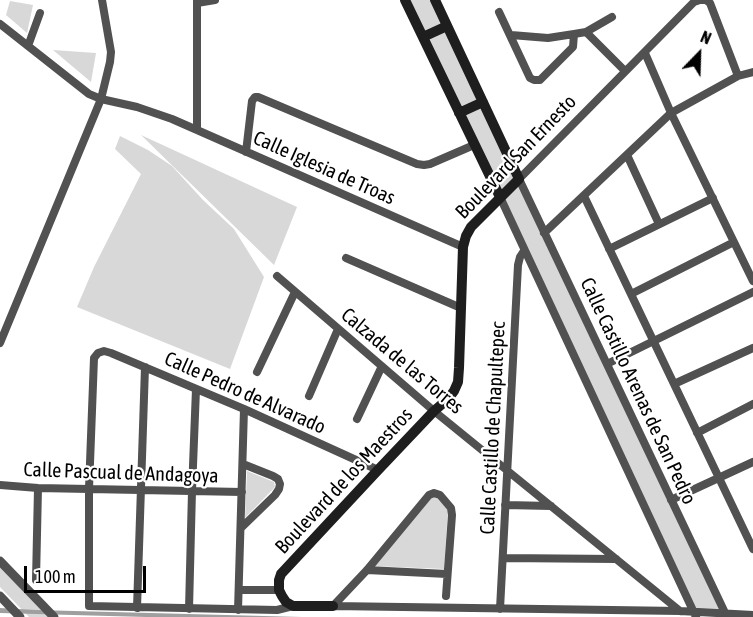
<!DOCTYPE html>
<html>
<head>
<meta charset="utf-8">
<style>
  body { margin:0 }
  #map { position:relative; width:753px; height:617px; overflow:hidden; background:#fff; font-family:"Asap Condensed",sans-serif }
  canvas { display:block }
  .north { position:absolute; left:669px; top:24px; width:60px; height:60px; -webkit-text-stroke:4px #fff; paint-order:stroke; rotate:23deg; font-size:16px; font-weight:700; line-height:24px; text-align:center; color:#000 }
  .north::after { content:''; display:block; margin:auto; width:21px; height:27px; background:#000; clip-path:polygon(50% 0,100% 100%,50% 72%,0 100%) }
  .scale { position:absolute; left:24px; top:566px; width:122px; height:27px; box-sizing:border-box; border:3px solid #000; border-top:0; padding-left:8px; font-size:18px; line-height:21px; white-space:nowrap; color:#000; -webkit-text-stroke:4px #fff; paint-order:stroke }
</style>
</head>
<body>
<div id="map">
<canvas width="753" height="617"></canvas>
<div class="north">N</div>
<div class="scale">100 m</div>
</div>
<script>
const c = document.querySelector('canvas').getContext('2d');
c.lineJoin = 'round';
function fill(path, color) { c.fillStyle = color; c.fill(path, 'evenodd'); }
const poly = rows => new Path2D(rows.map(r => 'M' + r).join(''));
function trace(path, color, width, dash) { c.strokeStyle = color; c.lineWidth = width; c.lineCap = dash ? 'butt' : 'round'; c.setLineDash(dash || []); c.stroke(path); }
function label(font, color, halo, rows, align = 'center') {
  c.font = font + ' "Asap Condensed",sans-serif'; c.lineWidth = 4.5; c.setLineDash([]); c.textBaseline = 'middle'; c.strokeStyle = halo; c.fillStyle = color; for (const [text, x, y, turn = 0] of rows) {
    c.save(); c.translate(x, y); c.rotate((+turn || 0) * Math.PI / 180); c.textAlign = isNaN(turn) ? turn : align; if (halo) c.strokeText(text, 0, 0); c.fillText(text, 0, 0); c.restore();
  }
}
fill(poly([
  [408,0,433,0,723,612,695,611],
  [10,1,33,5,27,33,6,15],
  [53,50,96,53,91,82],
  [141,135,297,207,274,265],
  [120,136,148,150,172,166,203,200,234,229,264,277,230,369,77,307,94,267,141,174,115,149],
  [247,471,274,482,275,487,245,518],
  [434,496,439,499,448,510,444,569,373,566,430,498],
  [0,566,49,617,29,617,0,587]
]), '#d8d8d8');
fill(poly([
  [0,608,36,610,302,617,146,617,36,614,0,613]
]), '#9f9f9f');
trace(poly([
  [197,0,197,130],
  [197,3,215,0],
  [499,12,530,78,534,80,540,80,573,47,574,34],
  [0,24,89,94,101,99,137,107,172,119,463,247],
  [586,32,625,71],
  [511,35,548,38,574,34,586,32,612,17],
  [28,46,40,13],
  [645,53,671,113,753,281],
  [246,152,252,101,255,97,258,97,417,164,424,165,430,164,474,145],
  [627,155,659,224],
  [584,196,753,549],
  [500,197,696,617],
  [544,233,671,113,738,76,753,72],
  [609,249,713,198],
  [346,258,461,308],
  [277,276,434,411,680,611],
  [631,294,734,242],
  [0,343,101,99,110,62,111,52,102,0],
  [607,364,753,292],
  [257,372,295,292],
  [674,384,753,348],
  [309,396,338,329],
  [357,419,382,366],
  [697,433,753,404],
  [0,485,38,488,242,492],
  [671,500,753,462],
  [505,505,551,506],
  [241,528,275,495,279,489,280,484,278,479,273,476,243,464],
  [503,558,616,559],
  [367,570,447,574],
  [36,580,38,488],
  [239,590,279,590],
  [293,606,277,610,89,606,89,489,94,358,98,353,104,351,111,353,244,409,378,470],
  [333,606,680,611,753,615],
  [333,606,367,570,429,495,434,493,440,495,451,508,452,515,446,596],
  [137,608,145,367],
  [189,609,192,491,196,389],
  [500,609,518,265,520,257,524,251],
  [238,610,244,409],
  [727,617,519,179,694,2,700,0,706,0,710,3,738,76]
]), '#515151', 8);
trace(poly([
  [0,561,54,617],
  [0,596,20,617]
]), '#515151', 9);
trace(poly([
  [405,0,500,197],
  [423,37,447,26],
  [459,113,483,102],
  [333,606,293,606,286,602,282,596,279,590,279,580,281,574,378,470,434,411,448,399,454,391,458,382,459,368,463,247,466,236,471,227,519,179,435,0]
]), '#1e1e1e', 10);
label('20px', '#000', '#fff', [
  ["Boulevard San Ernesto",516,157,-46],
  ["Calle Iglesia de Troas",324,168,24],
  ["Calzada de las Torres",402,361,40],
  ["Calle Castillo Arenas de San Pedro",638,391,65],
  ["Calle Pedro de Alvarado",245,393,24],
  ["Calle Castillo de Chapultepec",493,428,-87],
  ["Calle Pascual de Andagoya",121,473,2],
  ["Boulevard de los Maestros",344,481,-47]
]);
</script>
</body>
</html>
